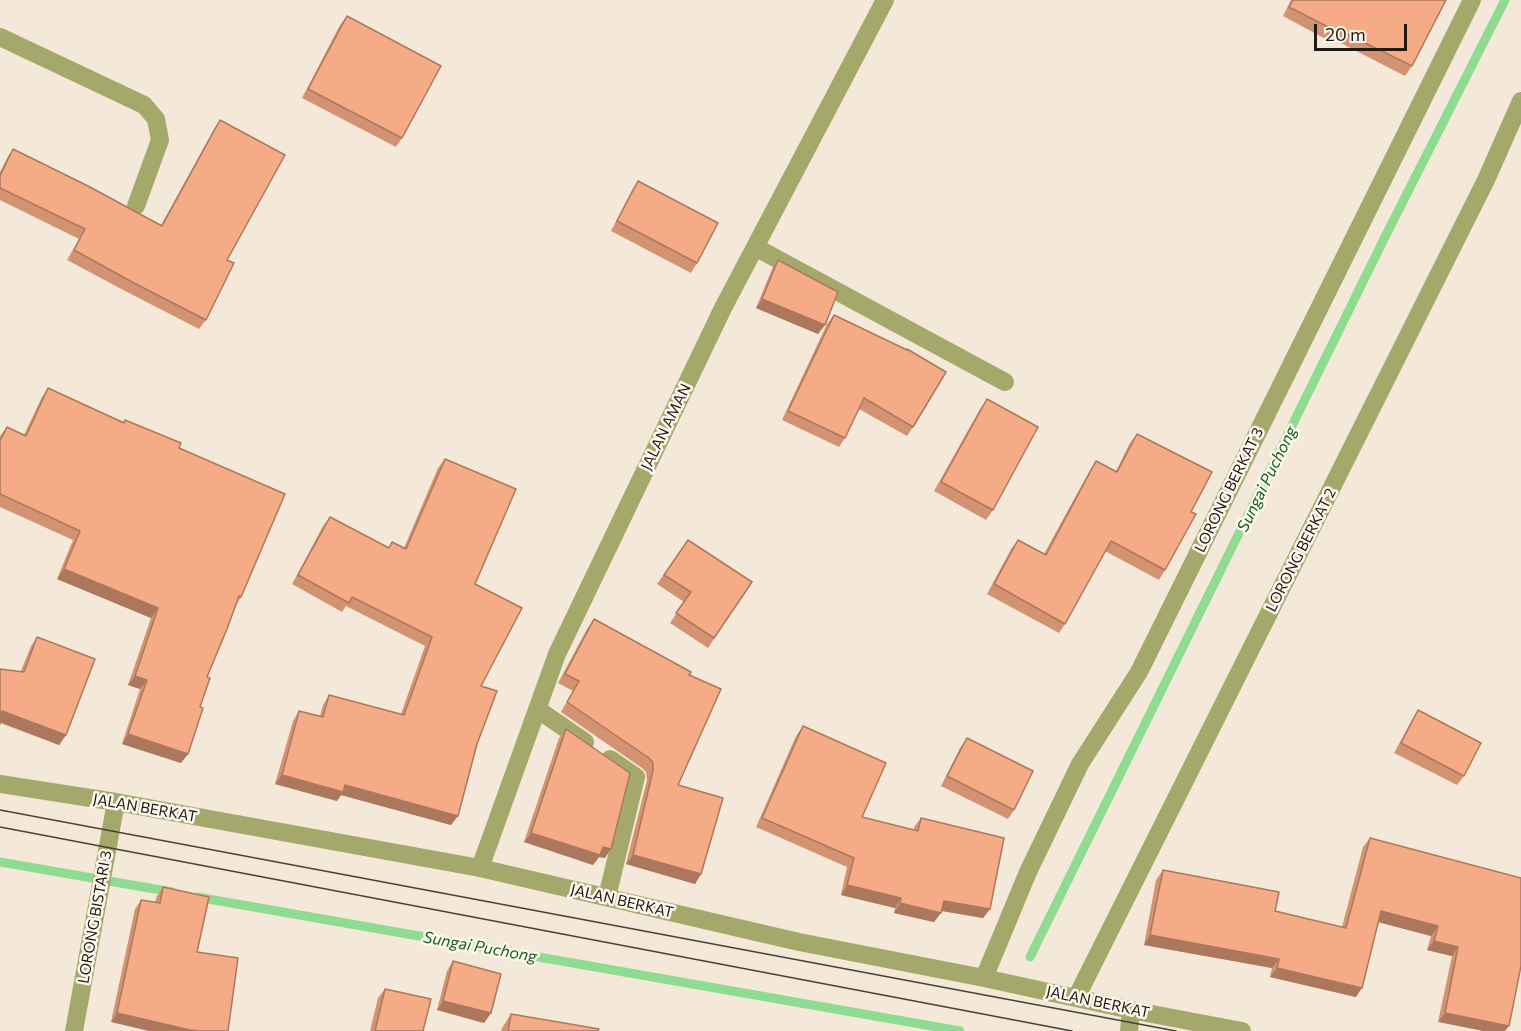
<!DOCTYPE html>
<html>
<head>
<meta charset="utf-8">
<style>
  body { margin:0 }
  #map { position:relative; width:1521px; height:1031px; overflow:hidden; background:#f4e9d8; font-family:Commissioner,sans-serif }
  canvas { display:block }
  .scale { position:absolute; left:1314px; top:24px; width:93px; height:27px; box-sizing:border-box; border:3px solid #1e1a14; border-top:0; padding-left:8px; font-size:18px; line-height:21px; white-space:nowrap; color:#1e1a14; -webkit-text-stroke:4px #fef7ed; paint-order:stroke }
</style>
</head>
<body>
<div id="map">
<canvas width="1521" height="1031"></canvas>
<div class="scale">20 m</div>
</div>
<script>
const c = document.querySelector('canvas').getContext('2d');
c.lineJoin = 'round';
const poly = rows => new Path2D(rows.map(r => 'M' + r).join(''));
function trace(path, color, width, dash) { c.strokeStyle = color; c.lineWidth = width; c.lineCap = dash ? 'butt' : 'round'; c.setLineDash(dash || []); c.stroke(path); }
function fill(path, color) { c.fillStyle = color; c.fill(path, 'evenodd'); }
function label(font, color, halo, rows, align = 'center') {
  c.font = font + ' Commissioner,sans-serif'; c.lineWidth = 5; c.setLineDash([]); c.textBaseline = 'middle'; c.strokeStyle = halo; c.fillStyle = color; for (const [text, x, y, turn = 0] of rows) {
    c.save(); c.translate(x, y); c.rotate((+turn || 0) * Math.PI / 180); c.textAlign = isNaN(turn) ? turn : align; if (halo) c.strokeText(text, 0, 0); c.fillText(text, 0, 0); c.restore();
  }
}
trace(poly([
  [0,862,172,892],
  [197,897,960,1031],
  [1030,957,1385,237,1505,0]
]), '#8edb91', 9);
trace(poly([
  [0,37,144,105,156,119,160,140,136,206],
  [755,247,1005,382],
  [537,709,585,742],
  [0,784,116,802,480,868,799,942,984,978,1131,1010,1242,1031],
  [480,868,557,654,723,308,885,0],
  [607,897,636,777,610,759],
  [984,978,1028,872,1080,764,1139,672,1472,0],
  [1076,998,1486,180,1521,101],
  [74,1031,116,802],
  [1129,1031,1131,1010]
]), '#a4a96b', 18);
trace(poly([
  [0,810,1176,1031],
  [0,827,1072,1031]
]), '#454038', 1.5);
fill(poly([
  [1291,0,1446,0,1412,66,1405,76,1333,39,1331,42,1283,16],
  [347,16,402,138,396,147,302,98,340,25],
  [220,120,227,260,206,320,199,329,127,292,67,260,79,239,0,200,0,172,7,158,13,149,161,225,214,129],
  [638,181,697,263,691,273,611,231,632,190],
  [778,260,825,325,818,334,756,308,772,269],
  [834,315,913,427,907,436,859,409,845,438,839,447,782,420,827,324],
  [48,388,124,422,125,420,179,448,241,597,236,605,207,677,181,763,122,744,140,689,128,685,151,618,57,579,73,540,0,507,0,436,7,427,24,435,42,397],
  [987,399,993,510,986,520,934,491,980,409],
  [1137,434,1191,512,1165,570,1159,580,1105,551,1065,624,1059,633,987,594,1011,549,1018,540,1044,554,1090,470,1096,461,1116,471,1130,443],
  [445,459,475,584,481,686,477,744,451,825,341,795,337,801,275,784,293,721,299,711,320,716,323,705,329,695,401,714,425,646,346,606,342,612,292,584,323,526,330,517,388,548,392,542,404,548,438,468],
  [688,540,752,582,708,648,670,623,684,602,657,584],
  [594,619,689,675,678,785,701,874,695,884,626,864,647,780,646,772,642,768,561,712,573,691,558,683,587,629],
  [37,637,66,735,59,745,0,723,31,646],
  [1418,710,1464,776,1457,785,1394,753,1412,720],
  [803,726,862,817,914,830,914,827,921,818,990,909,983,918,941,911,934,922,894,913,895,908,841,895,847,867,756,827,796,736],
  [566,729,605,858,599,857,593,865,524,842,559,738],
  [967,738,1014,810,1008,819,941,786,960,748],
  [1370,838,1520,973,1438,1022,1452,956,1427,950,1431,936,1378,922,1356,997,1270,977,1272,968,1144,945,1156,880,1163,870,1275,911,1342,927,1363,847],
  [163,887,209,897,111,1022,135,909,141,900,155,902,157,896],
  [453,961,491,1013,484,1023,437,1010,447,971],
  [385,989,423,1031,370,1031,378,998],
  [511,1014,598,1031,501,1031,502,1028]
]), '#d39372');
fill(poly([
  [762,299,825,325,818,334,756,308],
  [64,569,158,608,151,618,57,579],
  [135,676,147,680,140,689,128,685],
  [2,711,66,735,59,745,0,722],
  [128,734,188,754,181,763,122,744],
  [282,775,345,785,458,816,451,825,341,795,337,801,275,784],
  [531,833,603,847,611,849,605,858,599,857,593,865,524,842],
  [633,855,701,874,695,884,626,864],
  [847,885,901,898,895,908,841,895],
  [944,901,990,909,983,918,937,910],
  [900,903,941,913,934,922,894,913],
  [1381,911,1438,926,1431,936,1374,921],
  [1150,935,1279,959,1272,968,1144,945],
  [1434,941,1458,947,1452,956,1427,950],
  [1277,968,1362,988,1356,997,1270,977],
  [443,1001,491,1013,484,1023,437,1010],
  [117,1013,200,1031,149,1031,111,1022],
  [1445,1013,1509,1026,1505,1031,1483,1031,1438,1022]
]), '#ac785d');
const building = poly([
  [1293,0,1446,0,1412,66,1339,30,1338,32,1289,7,1293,0],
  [347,16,441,66,402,138,308,89,347,16],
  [220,120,285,155,227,260,234,263,206,320,134,283,74,250,85,229,0,188,0,176,13,149,88,186,162,226,220,120],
  [638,181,718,223,697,263,617,221,638,181],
  [778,260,838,292,825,325,762,299,778,260],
  [834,315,907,350,907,349,946,372,913,427,864,398,845,438,788,411,834,315],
  [48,388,124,423,125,420,181,443,179,448,285,494,241,597,239,596,227,629,207,677,210,678,200,707,203,708,188,754,128,734,147,680,135,676,158,608,64,569,80,531,0,494,0,441,7,427,26,436,48,388],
  [987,399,1038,427,993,510,941,482,987,399],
  [1137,434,1212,472,1191,512,1196,514,1165,570,1111,541,1065,624,994,584,1018,540,1046,555,1096,461,1117,472,1137,434],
  [445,459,516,489,475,584,522,608,481,686,497,691,477,744,458,816,345,785,343,792,282,775,299,711,323,717,329,695,404,715,432,637,352,597,349,603,298,575,330,517,389,548,392,542,406,549,445,459],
  [688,540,752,582,714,638,676,613,691,592,664,575,688,540],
  [594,619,691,672,689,675,721,689,678,785,723,798,701,874,633,855,653,770,653,763,649,758,567,702,579,681,565,674,594,619],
  [37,637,95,659,66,735,2,711,0,724,0,669,24,672,37,637],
  [1418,710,1481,743,1464,776,1401,743,1418,710],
  [803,726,886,763,862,817,918,831,921,818,1004,838,990,909,944,901,941,913,900,903,901,898,847,885,854,858,762,818,803,726],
  [566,729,630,773,611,849,603,847,600,855,531,833,566,729],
  [967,738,1033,771,1014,810,947,776,967,738],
  [1370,838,1521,878,1521,966,1509,1026,1445,1013,1458,947,1434,941,1438,926,1381,911,1362,988,1277,968,1279,959,1150,935,1163,870,1279,892,1275,911,1346,928,1370,838],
  [163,887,209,897,197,952,238,958,228,1031,200,1031,190,1030,117,1013,141,900,160,903,163,887],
  [453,961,501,974,491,1013,443,1001,453,961],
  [385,989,431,999,423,1031,375,1031,385,989],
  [511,1014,599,1029,598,1031,508,1031,511,1014]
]);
fill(building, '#f5ab85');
trace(building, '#ac785d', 1.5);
label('15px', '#1e1a14', '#fef7ed', [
  ["JALAN AMAN",666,427,-64],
  ["LORONG BERKAT 3",1229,490,-64],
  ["LORONG BERKAT 2",1301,550,-63],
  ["JALAN BERKAT",145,808,10],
  ["JALAN BERKAT",622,901,13],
  ["LORONG BISTARI 3",95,917,-80],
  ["JALAN BERKAT",1098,1002,12]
]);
label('italic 16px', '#11621e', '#fef7ed', [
  ["Sungai Puchong",1267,479,-64],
  ["Sungai Puchong",480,947,10]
]);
</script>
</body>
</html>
